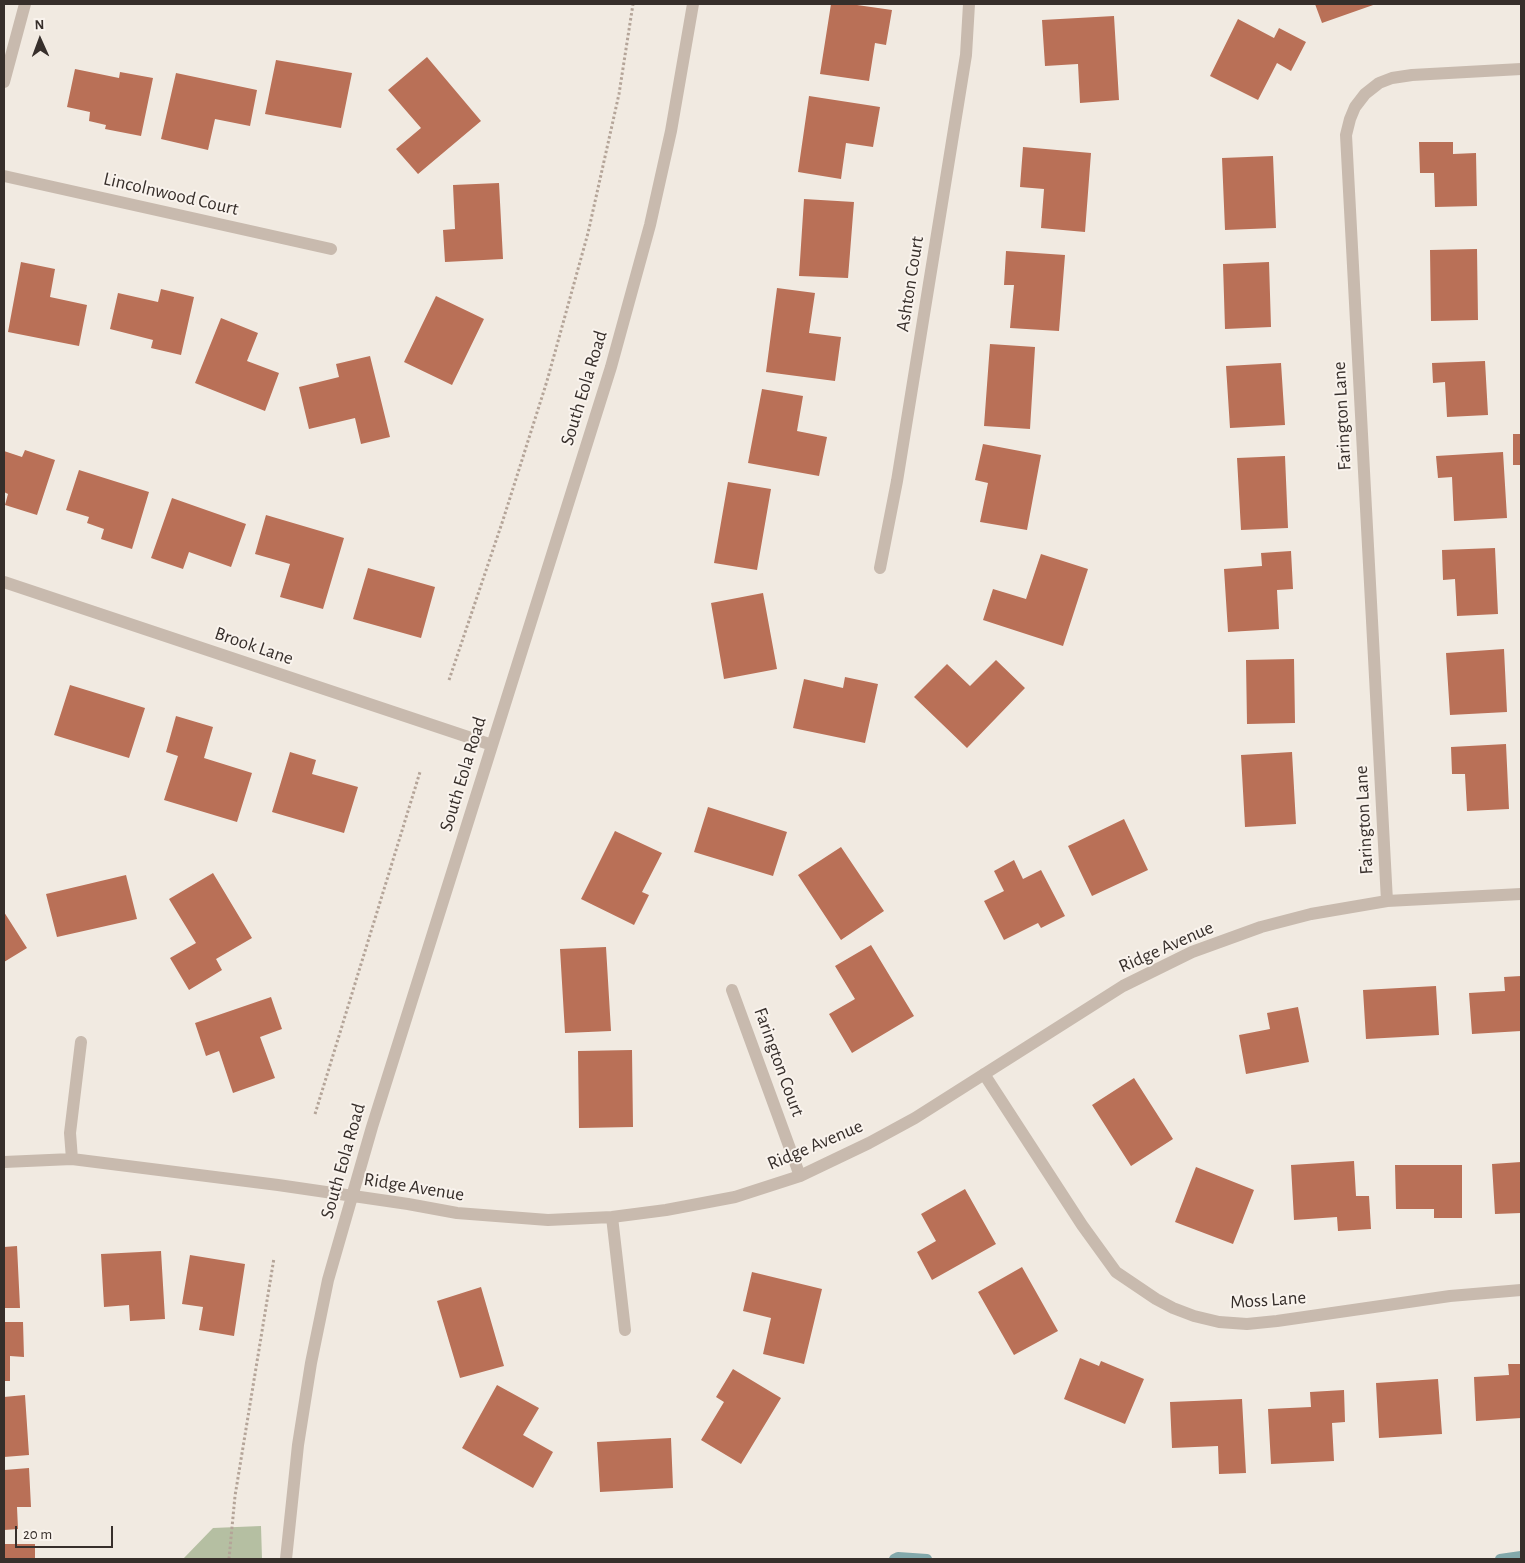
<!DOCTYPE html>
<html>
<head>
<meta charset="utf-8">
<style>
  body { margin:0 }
  #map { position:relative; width:1525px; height:1563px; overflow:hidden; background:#f1eae1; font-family:"Alegreya Sans",sans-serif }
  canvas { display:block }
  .frame { position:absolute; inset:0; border:5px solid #372f2b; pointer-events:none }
  .north { position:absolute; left:15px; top:15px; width:50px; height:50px; -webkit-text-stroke:4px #f9f3ed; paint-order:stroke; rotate:358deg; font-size:14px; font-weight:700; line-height:20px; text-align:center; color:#372f2b }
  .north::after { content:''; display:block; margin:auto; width:18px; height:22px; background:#372f2b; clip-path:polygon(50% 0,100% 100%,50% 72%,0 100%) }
  .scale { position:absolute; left:15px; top:1526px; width:98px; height:22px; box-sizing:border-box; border:2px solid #372f2b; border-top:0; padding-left:6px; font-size:15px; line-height:18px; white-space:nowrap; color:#372f2b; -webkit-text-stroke:4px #f9f3ed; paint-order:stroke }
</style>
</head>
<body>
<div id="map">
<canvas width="1525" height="1563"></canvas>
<div class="frame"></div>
<div class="north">N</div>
<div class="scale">20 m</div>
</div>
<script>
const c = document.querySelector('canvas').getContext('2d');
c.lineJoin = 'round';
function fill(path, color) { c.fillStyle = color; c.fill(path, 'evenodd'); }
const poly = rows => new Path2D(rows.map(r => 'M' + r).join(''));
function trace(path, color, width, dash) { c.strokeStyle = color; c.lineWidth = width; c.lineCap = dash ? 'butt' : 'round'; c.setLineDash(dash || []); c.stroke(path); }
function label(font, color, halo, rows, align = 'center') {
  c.font = font + ' "Alegreya Sans",sans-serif'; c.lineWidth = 4; c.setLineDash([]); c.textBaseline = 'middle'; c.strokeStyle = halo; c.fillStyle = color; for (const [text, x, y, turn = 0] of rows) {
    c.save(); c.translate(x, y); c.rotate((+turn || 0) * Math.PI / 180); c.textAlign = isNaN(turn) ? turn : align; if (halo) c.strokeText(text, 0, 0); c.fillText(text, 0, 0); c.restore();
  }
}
fill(poly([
  [261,1526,262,1559,183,1559,213,1528]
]), '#b5bfa2');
trace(poly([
  [894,1559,898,1557,927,1559],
  [1500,1559,1521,1556]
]), '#83a9ab', 10);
fill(poly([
  [831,4,850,4,892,10,886,45,875,43,869,81,820,74],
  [1315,4,1376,4,1322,23],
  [1114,16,1119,100,1080,103,1078,64,1045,66,1042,20],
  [1238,19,1274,38,1279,28,1306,42,1291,71,1277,63,1258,100,1210,76],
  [427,57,481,121,418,174,396,149,421,128,388,90],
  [276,60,352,73,341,128,265,114],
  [75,69,119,78,120,72,153,78,141,136,105,129,106,125,89,121,90,112,67,107],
  [176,73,257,90,250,126,215,119,208,150,161,139],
  [809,96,880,107,873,147,846,143,841,179,798,172],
  [1419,142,1453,142,1453,154,1476,153,1477,206,1435,207,1434,173,1420,173],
  [1023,147,1091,153,1085,232,1041,228,1044,189,1020,187],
  [1273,156,1276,228,1225,230,1222,158],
  [499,183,503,259,445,262,443,230,455,229,453,185],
  [804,199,854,202,848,278,799,276],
  [1477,249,1478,320,1431,321,1430,250],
  [1006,251,1065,255,1059,331,1010,328,1014,285,1004,285],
  [21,262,55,269,50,297,87,305,79,346,8,332],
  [1269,262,1271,327,1225,329,1223,264],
  [777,288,815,293,809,333,841,337,835,381,766,372],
  [161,289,194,297,181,355,151,348,153,340,110,329,118,293,158,302],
  [436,296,484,319,452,385,404,362],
  [221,318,258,333,247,361,279,373,265,411,195,383],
  [990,344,1035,347,1030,429,984,426],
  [370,356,390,437,361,444,355,418,309,429,299,387,339,377,336,364],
  [1485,361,1488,415,1447,417,1445,382,1433,383,1432,363],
  [1281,363,1285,425,1230,428,1226,366],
  [762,389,803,396,797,431,827,437,819,476,748,463],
  [1513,434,1521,434,1521,465,1513,465],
  [983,444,1041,455,1027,530,980,522,988,483,975,480],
  [25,450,55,460,37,515,5,505,8,494,4,492,4,451,22,457],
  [1503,452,1507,518,1454,521,1452,477,1438,478,1436,456],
  [1285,456,1288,528,1241,530,1237,458],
  [79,470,149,492,132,549,101,539,104,529,87,523,89,517,66,510],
  [728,482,771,489,757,570,714,563],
  [172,498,246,524,231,567,189,552,183,569,151,558],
  [266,515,344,538,323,609,280,597,290,564,255,554],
  [1495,548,1498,614,1457,616,1455,579,1443,580,1442,550],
  [1291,551,1293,589,1277,590,1279,629,1228,632,1224,569,1262,566,1261,553],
  [1041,554,1088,569,1063,646,983,620,993,589,1026,599],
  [368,568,435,587,421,638,353,619],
  [763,593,777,669,724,679,711,603],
  [1504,649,1507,712,1450,715,1446,653],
  [1294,659,1295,723,1247,724,1246,660],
  [996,660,1025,688,967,748,914,697,947,664,970,686],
  [845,677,878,684,865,743,793,728,804,679,843,688],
  [70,685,145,708,129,758,54,735],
  [176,716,213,727,204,758,252,773,237,822,164,800,178,756,166,752],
  [1506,744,1509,809,1467,811,1465,774,1452,774,1451,747],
  [290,752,316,760,312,774,358,787,344,833,272,812],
  [1292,752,1296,824,1245,827,1241,755],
  [708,807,787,832,773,876,694,852],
  [1124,819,1148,870,1092,896,1068,846],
  [615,831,662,853,642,892,649,895,634,925,581,899],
  [841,847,884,911,841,940,798,875],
  [1014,860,1023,879,1041,870,1065,916,1041,928,1038,923,1004,940,984,901,1004,891,994,871],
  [213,873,252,938,216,959,222,970,189,990,170,958,196,943,169,899],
  [126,875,137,919,57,937,46,894],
  [4,912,27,948,4,962],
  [871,945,914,1016,852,1053,829,1014,855,999,835,966],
  [606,947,611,1031,565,1033,560,949],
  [1521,976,1521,1031,1472,1034,1469,993,1505,991,1504,977],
  [1436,986,1439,1035,1366,1039,1363,990],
  [271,997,282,1029,260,1037,275,1078,233,1093,219,1051,206,1056,195,1023],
  [1298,1007,1309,1062,1246,1074,1239,1035,1270,1029,1267,1013],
  [632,1050,633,1127,579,1128,578,1051],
  [1134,1078,1173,1139,1131,1166,1092,1105],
  [1354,1161,1356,1196,1369,1196,1371,1229,1338,1231,1337,1217,1294,1220,1291,1165],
  [1521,1162,1521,1213,1495,1214,1492,1164],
  [1395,1165,1462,1165,1462,1218,1434,1218,1434,1209,1396,1209],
  [1196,1167,1254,1190,1233,1244,1175,1222],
  [965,1189,996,1244,932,1280,917,1252,936,1241,921,1214],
  [17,1246,20,1308,4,1308,4,1247],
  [161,1251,165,1319,130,1321,129,1305,104,1307,101,1254],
  [190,1255,245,1264,234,1336,199,1330,203,1307,182,1304],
  [1022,1267,1058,1331,1014,1355,978,1292],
  [752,1272,822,1289,804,1364,763,1354,771,1318,743,1311],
  [481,1287,504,1366,460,1378,437,1301],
  [4,1322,23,1322,24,1357,10,1356,10,1381,4,1381],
  [1080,1358,1099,1366,1101,1361,1144,1379,1125,1424,1064,1399],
  [1508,1364,1521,1364,1521,1418,1476,1421,1474,1377,1509,1375],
  [733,1369,781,1398,741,1464,701,1440,724,1402,716,1397],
  [1438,1379,1442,1434,1379,1438,1376,1383],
  [497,1385,539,1408,523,1435,553,1452,533,1488,462,1448],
  [1344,1390,1345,1422,1332,1423,1334,1461,1271,1464,1268,1409,1311,1407,1310,1392],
  [25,1395,29,1455,4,1457,4,1397],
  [1242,1399,1246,1473,1219,1474,1218,1446,1172,1448,1170,1402],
  [671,1438,673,1488,600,1492,597,1442],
  [29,1468,31,1507,17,1507,18,1529,4,1530,4,1470],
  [4,1544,35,1544,35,1559,4,1559]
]), '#b97057');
trace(poly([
  [449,680,503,520,547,381,588,233,619,94,633,4],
  [315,1114,420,772],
  [229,1559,235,1496,274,1258]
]), '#b4a498', 3, [2.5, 2.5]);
trace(poly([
  [4,82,25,4],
  [4,176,331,249],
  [880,568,897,481,966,55,969,4],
  [4,582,492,745],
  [1387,901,1346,135,1350,119,1355,107,1365,94,1379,83,1392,78,1412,75,1521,69],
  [732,990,800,1176],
  [984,1074,1082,1225,1116,1272,1156,1299,1173,1308,1194,1316,1219,1322,1247,1324,1277,1321,1450,1296,1521,1290],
  [72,1159,70,1133,81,1042],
  [4,1162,72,1159,278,1185,408,1204,457,1213,548,1220,612,1217,666,1210,735,1197,800,1176,869,1143,915,1118,1123,986,1192,952,1261,927,1311,914,1387,901,1521,894],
  [612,1217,625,1330],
  [286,1559,298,1445,311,1363,328,1280,372,1127,611,367,650,225,671,131,693,4]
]), '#c8baae', 12);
label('19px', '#372f2b', '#f9f3ed', [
  ["Lincolnwood Court",171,194,13],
  ["Ashton Court",910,284,-81],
  ["South Eola Road",584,388,-73],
  ["Farington Lane",1342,416,-93],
  ["Brook Lane",254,646,19],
  ["South Eola Road",463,774,-73],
  ["Farington Lane",1364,820,-93],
  ["Ridge Avenue",1166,947,-24],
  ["Farington Court",779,1062,70],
  ["Ridge Avenue",815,1145,-23],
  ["South Eola Road",343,1161,-74],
  ["Ridge Avenue",414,1187,9],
  ["Moss Lane",1268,1300,-4]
]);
</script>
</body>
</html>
